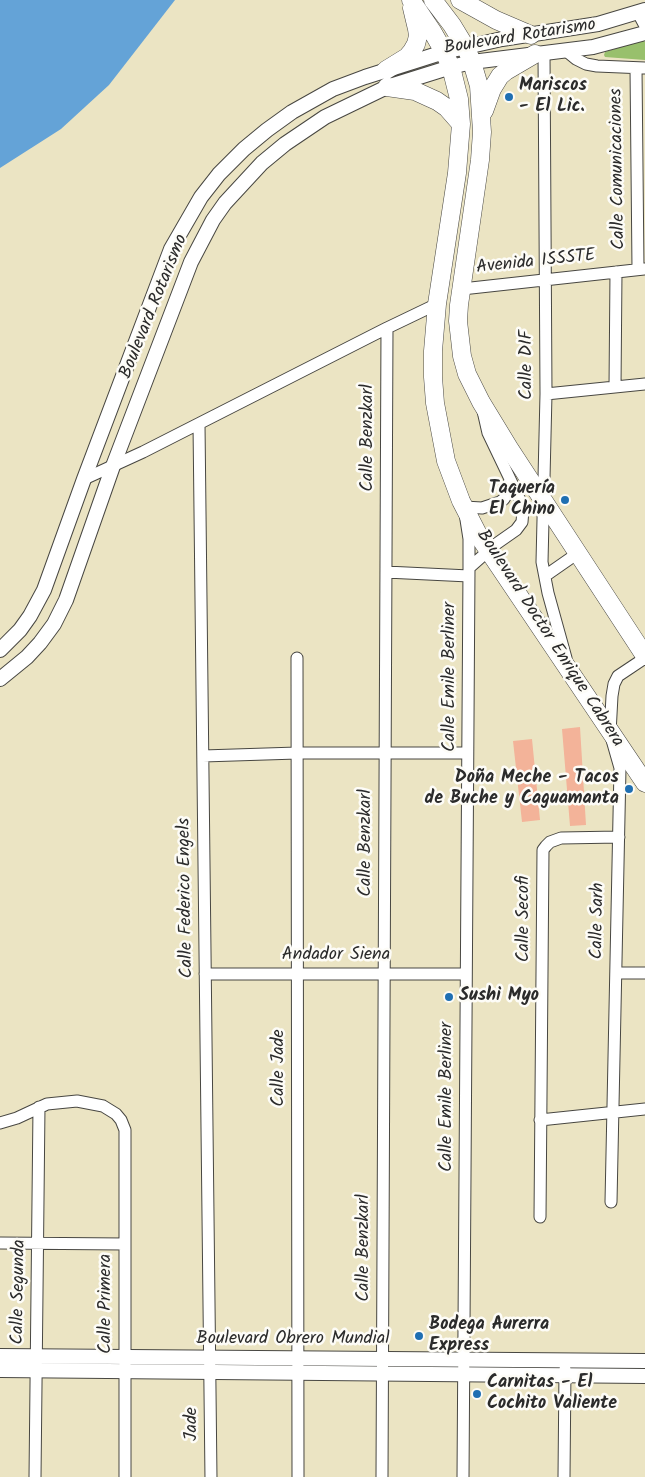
<!DOCTYPE html>
<html>
<head>
<meta charset="utf-8">
<style>
  body { margin:0 }
  canvas { display:block; background:#ebe4c3 }
</style>
</head>
<body>
<canvas width="645" height="1477"></canvas>
<script>
const c = document.querySelector('canvas').getContext('2d');
c.lineJoin = 'round';
function fill(path, color) { c.fillStyle = color; c.fill(path, 'evenodd'); }
const poly = rows => new Path2D(rows.map(r => 'M' + r).join(''));
function trace(path, color, width, dash) { c.strokeStyle = color; c.lineWidth = width; c.lineCap = dash ? 'butt' : 'round'; c.setLineDash(dash || []); c.stroke(path); }
function label(font, color, halo, rows, align = 'center') {
  c.font = font + ' Kalam,sans-serif'; c.lineWidth = 5; c.setLineDash([]); c.textBaseline = 'middle'; c.strokeStyle = halo; c.fillStyle = color; for (const [text, x, y, turn = 0] of rows) {
    c.save(); c.translate(x, y); c.rotate((+turn || 0) * Math.PI / 180); c.textAlign = isNaN(turn) ? turn : align; if (halo) c.strokeText(text, 0, 0); c.fillText(text, 0, 0); c.restore();
  }
}
fill(poly([
  [643,40,645,42,645,60,605,57,604,55,605,52]
]), '#98c06c');
fill(poly([
  [0,0,175,0,109,85,61,129,0,168]
]), '#64a3d7');
fill(poly([
  [580,727,586,825,570,826,562,729],
  [532,739,540,820,522,822,513,741]
]), '#f3b399');
const minor = poly([
  [638,13,645,26],
  [565,50,576,59,586,64,597,66,645,68],
  [544,53,546,394,542,562,548,593,566,658],
  [636,68,638,269],
  [462,289,644,269],
  [615,387,616,272],
  [546,394,645,384],
  [199,424,211,1477],
  [84,479,143,452,387,328,437,304],
  [469,568,496,544,516,530,522,522,523,510,520,500,510,479],
  [386,572,469,576],
  [545,576,578,553],
  [297,658,298,1477],
  [203,756,297,753,467,753],
  [616,973,645,973],
  [205,974,466,974],
  [540,1120,645,1109],
  [0,1123,17,1118,47,1104,77,1101,103,1106,116,1114,121,1120,125,1130,125,1477],
  [611,1202,620,768,610,733,612,696,614,684,618,676,645,658],
  [540,1217,543,850,546,846,550,842,561,838,619,837],
  [0,1243,125,1244],
  [35,1477,39,1107],
  [382,1477,387,328],
  [463,1477,469,568,469,539,464,507,482,508,500,502,504,499,507,494,510,479,488,433,483,411],
  [564,1477,565,1369]
]);
const tertiary = poly([
  [0,650,20,630,30,616,44,590,84,479,171,249,201,197,219,174,244,149,267,130,292,112,333,89,365,77,444,52,502,39,598,24,645,10],
  [0,679,27,657,40,643,54,624,66,600,113,466,191,262,213,220,225,203,262,163,285,144,325,117,387,87,451,67,472,62,593,47,645,33],
  [0,1356,645,1361],
  [0,1370,645,1376]
]);
const primary = poly([
  [411,0,432,31,444,52,451,67,459,99,461,124,457,173,437,304,433,351,433,377,435,403,446,461,461,501,480,538,645,783],
  [433,0,452,25,466,48,472,62,479,86,482,132,480,160,459,305,458,321,462,356,467,374,481,402,509,448,645,656],
  [460,0,496,20,531,35],
  [386,70,407,57,412,51,416,44,418,36,417,29,412,8],
  [387,87,415,91,437,101,447,108,461,124],
  [484,111,492,89,500,76,506,71,535,54]
]);
trace(minor, '#484742', 13);
trace(tertiary, '#484742', 16);
trace(primary, '#484742', 19);
trace(minor, '#fff', 11);
trace(tertiary, '#fff', 14);
trace(primary, '#fff', 18);
for (const [x, y, r, color] of [
  [509,97,5,"#1f6fb2"],
  [565,500,5,"#1f6fb2"],
  [629,789,5,"#1f6fb2"],
  [449,997,5,"#1f6fb2"],
  [419,1336,5,"#1f6fb2"],
  [477,1394,5,"#1f6fb2"]
]) { const dot = new Path2D(); dot.arc(x, y, r, 0, 2 * Math.PI); c.fillStyle = color; c.fill(dot); trace(dot, '#fdfcf7', 2); }
label('18px', '#2b2b2b', '#fdfcf7', [
  ["Boulevard Rotarismo",520,38,-9],
  ["Calle Comunicaciones",619,169,-91],
  ["Avenida ISSSTE",536,263,-6],
  ["Boulevard Rotarismo",155,307,-68],
  ["Calle DIF",528,365,-90],
  ["Calle Benzkarl",369,438,-90],
  ["Boulevard Doctor Enrique Cabrera",549,639,57],
  ["Calle Emile Berliner",451,677,-90],
  ["Calle Benzkarl",367,843,-90],
  ["Calle Federico Engels",187,898,-91],
  ["Calle Secofi",525,919,-90],
  ["Calle Sarh",599,921,-89],
  ["Andador Siena",336,956],
  ["Calle Jade",280,1068,-90],
  ["Calle Emile Berliner",448,1097,-90],
  ["Calle Benzkarl",365,1248,-90],
  ["Calle Segunda",20,1292,-89],
  ["Calle Primera",107,1304,-90],
  ["Boulevard Obrero Mundial",293,1340],
  ["Jade",193,1424,-90]
]);
label('bold 18px', '#2b2b2b', '#fdfcf7', [
  ["Mariscos",519,87],
  ["- El Lic.",519,108],
  ["Taquería",555,490,"right"],
  ["El Chino",555,511,"right"],
  ["Doña Meche - Tacos",619,779,"right"],
  ["de Buche y Caguamanta",619,800,"right"],
  ["Sushi Myo",459,997],
  ["Bodega Aurerra",429,1326],
  ["Express",429,1347],
  ["Carnitas - El",487,1384],
  ["Cochito Valiente",487,1405]
], 'left');
</script>
</body>
</html>
